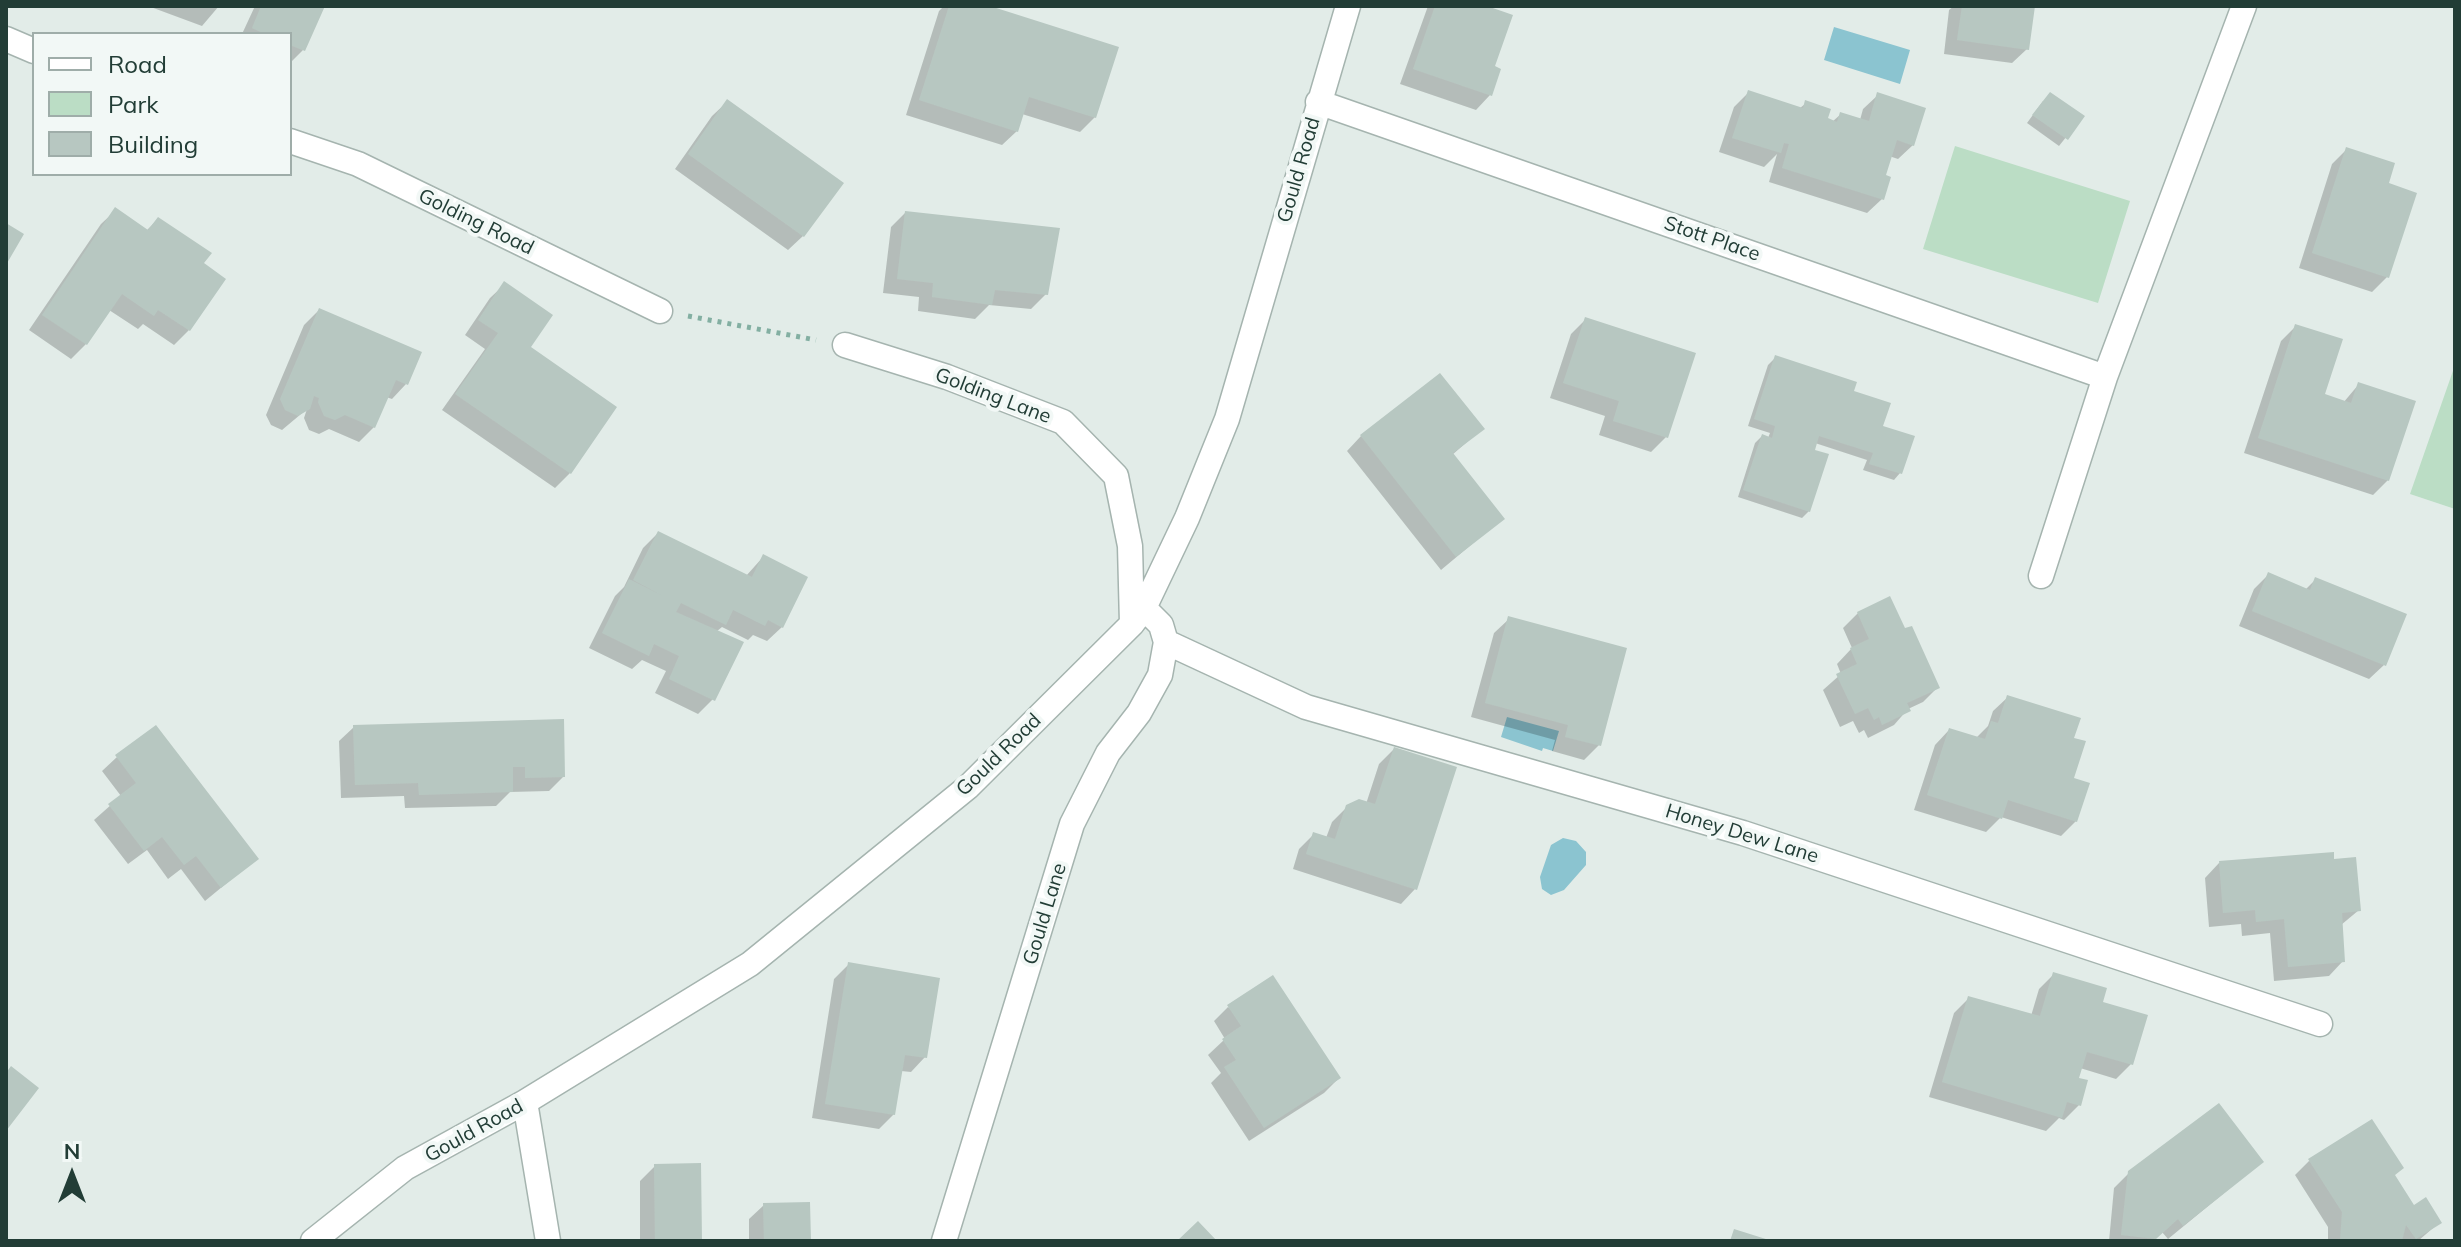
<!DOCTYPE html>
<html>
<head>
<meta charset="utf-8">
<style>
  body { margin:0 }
  #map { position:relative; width:2461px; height:1247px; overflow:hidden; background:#e2ece8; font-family:Mulish,sans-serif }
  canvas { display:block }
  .frame { position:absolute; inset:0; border:8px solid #223d36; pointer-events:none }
  .legend { position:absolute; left:32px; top:32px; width:260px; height:144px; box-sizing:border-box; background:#f2f8f6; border:2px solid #9fada9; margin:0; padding:10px 14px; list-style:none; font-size:24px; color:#223d36 }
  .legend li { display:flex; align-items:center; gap:16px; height:40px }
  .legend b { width:40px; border:2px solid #9fada9 }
  .north { position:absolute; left:32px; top:1135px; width:80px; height:80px; -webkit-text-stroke:6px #f2f8f6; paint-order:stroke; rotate:0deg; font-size:22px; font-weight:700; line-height:32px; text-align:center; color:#223d36 }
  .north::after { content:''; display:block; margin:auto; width:28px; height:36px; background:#223d36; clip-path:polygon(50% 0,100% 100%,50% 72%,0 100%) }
</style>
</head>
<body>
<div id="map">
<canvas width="2461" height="1247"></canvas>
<div class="frame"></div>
<ul class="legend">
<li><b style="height:10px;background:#fff"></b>Road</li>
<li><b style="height:22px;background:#bbddc5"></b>Park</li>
<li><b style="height:22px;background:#b7c7c1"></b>Building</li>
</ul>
<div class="north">N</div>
</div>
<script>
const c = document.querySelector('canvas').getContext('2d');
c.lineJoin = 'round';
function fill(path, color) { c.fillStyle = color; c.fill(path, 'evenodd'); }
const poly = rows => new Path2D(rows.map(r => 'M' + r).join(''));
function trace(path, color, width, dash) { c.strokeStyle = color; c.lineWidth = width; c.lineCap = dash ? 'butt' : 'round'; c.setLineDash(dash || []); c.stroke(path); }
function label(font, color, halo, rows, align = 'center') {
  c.font = font + ' Mulish,sans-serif'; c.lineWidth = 8; c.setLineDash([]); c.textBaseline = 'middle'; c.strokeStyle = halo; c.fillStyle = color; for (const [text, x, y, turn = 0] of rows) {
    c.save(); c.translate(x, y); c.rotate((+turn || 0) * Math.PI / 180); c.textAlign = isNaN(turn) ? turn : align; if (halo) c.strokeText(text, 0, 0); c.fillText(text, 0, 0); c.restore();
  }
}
fill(poly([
  [1955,146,2130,201,2098,303,1923,249],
  [2455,365,2455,509,2410,494]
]), '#bbddc5');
fill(poly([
  [1834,27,1910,50,1900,84,1824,60],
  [1507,717,1559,731,1553,751,1543,748,1542,751,1501,737],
  [1563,838,1576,841,1586,852,1586,865,1564,890,1551,895,1542,889,1540,877,1551,845]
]), '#8bc4d0');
fill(poly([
  [148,6,219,6,202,26],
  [255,6,322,6,303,50,290,63,290,34,242,34],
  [944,6,983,6,1095,117,1080,132,1022,114,1017,131,1002,145,906,115,939,11],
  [1428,6,1480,6,1493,67,1490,95,1476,110,1400,84],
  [1954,6,2033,6,2027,49,2012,63,1944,54,1949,10],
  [1748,93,1799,109,1806,103,1832,122,1841,114,1860,120,1863,109,1878,95,1913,145,1898,159,1889,156,1883,176,1882,199,1867,213,1769,182,1777,154,1764,167,1719,152,1734,107],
  [2043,101,2082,117,2059,146,2027,123],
  [727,102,803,236,788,250,675,169,712,116],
  [2347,149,2386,184,2387,277,2372,292,2299,268,2332,164],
  [116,210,146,231,158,219,202,264,224,279,189,330,174,345,143,324,138,329,109,310,86,344,71,359,29,330,101,224],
  [905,213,1046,294,1031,309,989,305,975,319,918,311,919,297,883,293,891,227],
  [505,284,570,473,555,488,442,410,485,349,465,335,490,298],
  [319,310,406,384,392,399,386,397,374,427,359,442,329,429,319,434,309,430,304,418,307,409,282,430,271,425,266,415,304,325],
  [1586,319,1666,437,1651,452,1599,435,1605,416,1550,398,1571,334],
  [2296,326,2322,395,2343,403,2359,384,2388,480,2373,495,2244,453,2281,341],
  [1775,358,1852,393,1880,427,1900,473,1894,480,1863,470,1867,460,1815,443,1809,511,1802,518,1738,497,1755,443,1762,436,1768,438,1770,433,1748,426,1768,365],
  [1482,429,1452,455,1502,519,1441,570,1347,451,1361,436],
  [658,533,746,576,763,557,782,627,767,641,753,635,748,640,722,627,716,632,713,699,698,714,655,693,666,671,642,660,632,669,589,648,615,596,624,587,643,548],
  [2268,575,2305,590,2316,579,2384,665,2369,679,2239,626,2254,589],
  [1858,613,1904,631,1938,687,1923,702,1908,709,1894,725,1868,738,1864,730,1859,733,1853,721,1840,727,1823,690,1841,674,1837,664,1852,648,1843,628],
  [1509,619,1599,745,1584,760,1552,751,1555,740,1471,717,1494,633],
  [2008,697,2072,739,2076,821,2061,836,2001,817,1986,832,1914,810,1935,745,1949,730,1976,738,1988,726,1993,711],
  [562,721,563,777,549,791,510,792,496,806,405,808,404,796,341,798,339,741,354,727],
  [1394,749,1415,889,1401,904,1293,869,1299,849,1314,834,1326,838,1332,822,1347,807,1366,804,1379,764],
  [117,757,256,859,205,901,181,869,168,879,147,850,128,864,94,820,121,796,102,771],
  [2333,861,2359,910,2341,925,2343,961,2329,976,2274,981,2270,933,2242,936,2241,924,2209,927,2205,878,2219,863],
  [849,964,925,1057,911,1072,901,1071,894,1114,879,1129,812,1118,834,979],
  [2054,974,2100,1003,2131,1064,2116,1079,2080,1068,2077,1079,2079,1105,2064,1120,2059,1118,2046,1131,1929,1097,1954,1013,1969,998,2031,1016,2039,989],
  [1228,1007,1339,1078,1324,1093,1249,1141,1211,1083,1221,1073,1208,1055,1225,1039,1214,1021],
  [2309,1161,2393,1176,2414,1207,2440,1222,2418,1241,2328,1241,2328,1227,2295,1175],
  [2262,1162,2168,1239,2162,1232,2152,1241,2109,1241,2114,1188,2129,1173],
  [655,1166,700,1241,640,1241,640,1181],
  [764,1205,809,1241,727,1241,749,1241,749,1219]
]), '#0003');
fill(poly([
  [261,6,325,6,305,51,290,45,290,34,265,34,252,28],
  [949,6,990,6,1119,47,1096,118,1029,97,1018,132,919,100],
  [1435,6,1487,6,1513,15,1495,66,1501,69,1492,96,1413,69],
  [1962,6,2035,6,2029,50,1957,40],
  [1748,90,1803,108,1805,100,1831,109,1828,118,1837,122,1840,112,1869,121,1877,92,1926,108,1914,146,1897,140,1886,175,1891,177,1884,200,1782,168,1789,144,1784,143,1781,153,1732,138],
  [2050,92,2085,116,2068,140,2032,115],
  [727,99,844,183,804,237,688,154],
  [2346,147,2395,163,2389,183,2417,193,2389,278,2312,253],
  [115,207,148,230,158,217,212,253,204,263,226,279,190,331,158,310,154,316,122,294,87,345,42,315],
  [905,211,1060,228,1048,295,995,290,992,305,932,297,933,283,897,279],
  [6,223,24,234,6,265],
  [504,281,553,315,531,347,617,407,571,474,455,394,498,333,478,320],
  [319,308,422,352,408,385,396,380,375,428,345,415,335,420,324,416,318,402,319,398,314,396,310,409,298,416,285,410,280,399],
  [1585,317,1696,353,1668,438,1613,421,1619,401,1563,383],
  [2295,324,2343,339,2325,394,2351,403,2358,382,2416,401,2389,481,2258,438],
  [1775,355,1857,382,1854,391,1891,403,1883,426,1915,436,1902,474,1869,464,1873,453,1819,436,1815,450,1829,454,1810,512,1743,490,1762,434,1772,438,1775,426,1754,419],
  [1440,373,1485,429,1453,453,1505,519,1456,557,1360,435],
  [658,531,752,577,763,554,808,577,783,628,768,620,765,626,733,610,726,625,681,603,676,612,744,642,715,701,669,679,679,656,654,644,649,656,602,633,629,579,663,596,633,580],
  [2268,572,2310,590,2315,577,2407,614,2386,666,2252,611],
  [1890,596,1905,628,1912,626,1940,688,1907,703,1911,711,1882,725,1879,717,1874,720,1868,708,1855,714,1836,674,1857,664,1850,648,1869,639,1857,612],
  [1508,616,1627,648,1601,746,1565,737,1568,725,1485,703],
  [2007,695,2081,718,2074,738,2086,741,2074,778,2090,783,2077,822,2008,800,2002,819,1927,795,1949,728,1985,739,1991,721,1998,723],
  [564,719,565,777,525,778,525,767,513,767,513,792,419,795,418,783,355,785,353,725],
  [156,725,259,859,221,888,196,856,184,865,162,837,144,851,108,804,136,783,115,755],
  [1394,747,1457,767,1417,890,1306,854,1313,832,1335,839,1346,805,1359,799,1375,804],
  [2334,852,2334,859,2356,857,2361,911,2342,913,2345,962,2288,967,2284,919,2256,922,2255,910,2223,913,2219,861],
  [848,962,940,978,927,1058,905,1055,895,1115,825,1104],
  [2053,972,2107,988,2103,1002,2148,1015,2133,1065,2087,1052,2079,1078,2088,1080,2081,1106,2067,1102,2062,1118,1942,1082,1968,996,2040,1016],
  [1273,975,1341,1078,1264,1128,1224,1067,1236,1060,1222,1039,1241,1026,1227,1005],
  [11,1066,39,1088,6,1131,6,1073],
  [2219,1103,2264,1162,2183,1226,2178,1219,2156,1239,2121,1235,2128,1171],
  [2372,1119,2404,1168,2395,1175,2414,1205,2426,1197,2442,1223,2416,1239,2406,1225,2402,1241,2340,1241,2342,1212,2308,1159],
  [701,1163,702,1241,655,1241,654,1164],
  [810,1202,811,1241,764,1241,763,1203],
  [1198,1221,1217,1241,1177,1241],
  [1734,1229,1769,1240,1769,1241,1730,1241]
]), '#b7c7c1');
const minor = poly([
  [6,39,34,51],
  [1318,102,2105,377,2244,6],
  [290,141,358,164,660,311],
  [845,345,947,377,1063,422,1116,476,1130,546,1132,624],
  [2041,576,2105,377],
  [1166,642,1306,707,1743,833,2320,1024],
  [525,1102,548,1241],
  [313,1241,405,1168,525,1102,750,964,968,787,1132,624,1144,608,1187,518,1227,419,1348,6],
  [944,1241,1072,824,1108,753,1139,713,1160,675,1166,642,1161,625,1144,608]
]);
trace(minor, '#a5b4af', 27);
trace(poly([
  [688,316,816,340]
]), '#83afa2', 5, [4, 6]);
trace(minor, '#fff', 24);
label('20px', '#223d36', '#f2f8f6', [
  ["Gould Road",1299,170,-74],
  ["Golding Road",476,222,26],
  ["Stott Place",1712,239,19],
  ["Golding Lane",993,396,21],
  ["Gould Road",999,755,-44],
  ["Honey Dew Lane",1742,834,17],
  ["Gould Lane",1045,914,-73],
  ["Gould Road",474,1131,-29]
]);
</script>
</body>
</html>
